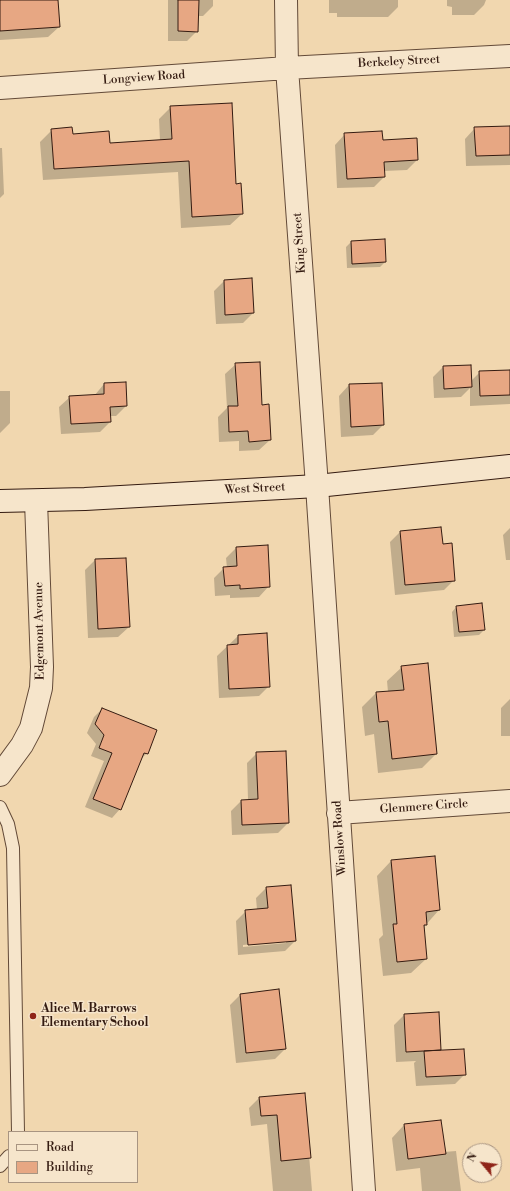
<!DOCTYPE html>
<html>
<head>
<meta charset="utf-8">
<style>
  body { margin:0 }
  #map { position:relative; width:510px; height:1191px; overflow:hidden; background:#f1d7af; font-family:"Libre Bodoni",serif }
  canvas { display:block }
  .legend { position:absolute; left:8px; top:1131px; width:130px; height:52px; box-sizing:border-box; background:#f6e5cb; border:1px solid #a89481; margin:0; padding:5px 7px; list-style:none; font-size:12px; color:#341b11 }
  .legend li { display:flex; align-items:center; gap:8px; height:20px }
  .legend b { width:20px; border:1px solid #a89481 }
  .north { position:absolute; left:462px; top:1143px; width:40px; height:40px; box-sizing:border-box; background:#f6e5cb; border:1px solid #a89481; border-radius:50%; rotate:299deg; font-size:11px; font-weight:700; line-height:16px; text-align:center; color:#341b11 }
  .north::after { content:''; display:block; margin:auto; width:14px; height:18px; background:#8f2418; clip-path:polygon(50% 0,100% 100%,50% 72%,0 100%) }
</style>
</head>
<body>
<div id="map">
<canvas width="510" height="1191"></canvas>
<ul class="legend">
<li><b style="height:5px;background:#f6e5cb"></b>Road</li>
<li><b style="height:11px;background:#e7a783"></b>Building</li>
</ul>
<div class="north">N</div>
</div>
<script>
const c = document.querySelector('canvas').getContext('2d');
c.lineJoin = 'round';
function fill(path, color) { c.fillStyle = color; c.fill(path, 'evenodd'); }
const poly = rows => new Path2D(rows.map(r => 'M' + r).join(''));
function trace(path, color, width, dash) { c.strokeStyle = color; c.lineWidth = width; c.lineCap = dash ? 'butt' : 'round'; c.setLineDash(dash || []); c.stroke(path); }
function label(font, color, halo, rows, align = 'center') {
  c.font = font + ' "Libre Bodoni",serif'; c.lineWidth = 3; c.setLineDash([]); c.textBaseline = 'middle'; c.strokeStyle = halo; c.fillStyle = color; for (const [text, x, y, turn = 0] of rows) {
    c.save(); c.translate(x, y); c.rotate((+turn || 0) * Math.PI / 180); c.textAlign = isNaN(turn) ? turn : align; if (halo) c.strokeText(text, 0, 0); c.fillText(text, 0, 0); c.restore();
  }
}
fill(poly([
  [57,0,59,27,48,37,0,40,0,1],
  [168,0,213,0,213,6,203,16,197,16,197,31,187,41,168,41],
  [329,0,398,0,398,7,388,17,337,17,337,13,329,13],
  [447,0,486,0,484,5,474,15,452,15,452,7,447,6],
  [171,107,235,185,242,214,230,225,181,228,178,172,43,180,40,142,52,130,109,144,160,141,159,119],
  [510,127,510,165,466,166,465,139,475,128],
  [345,134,382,141,417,160,407,170,384,171,384,177,374,187,337,188,335,145],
  [0,148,2,148,4,194,0,198],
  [351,242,385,262,380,267,347,268,346,247],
  [252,279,253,313,243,323,216,324,214,291,224,281],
  [236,364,261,406,270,440,259,450,239,451,239,441,219,442,218,417,227,408,225,374],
  [443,367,471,381,480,372,510,371,510,404,470,406,470,388,461,397,434,398,433,377],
  [104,384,126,406,116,416,110,416,110,422,100,432,61,434,59,407,70,397,94,396],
  [349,385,383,425,373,435,341,437,339,396],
  [0,391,10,391,10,423,0,433],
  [440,528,442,545,454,580,444,590,395,595,390,542,400,532],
  [510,528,510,560,506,560,503,535],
  [236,548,269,586,259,597,230,598,230,595,215,596,214,578,224,568,227,568,226,558],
  [95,560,129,627,118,637,88,638,85,570],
  [457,606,484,630,479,635,454,637,452,612],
  [238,636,269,686,259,696,219,698,217,656],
  [402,667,436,754,422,768,378,773,374,734,365,736,362,707,376,693,388,692,387,681],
  [510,699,510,736,501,736,501,708],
  [102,709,147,753,140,760,120,809,112,818,85,807,104,761,91,756,96,744,87,733,94,717],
  [257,753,288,823,278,833,232,835,231,811,241,801,248,800,247,763],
  [391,861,439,910,423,928,426,959,411,973,383,976,379,939,383,935,377,876],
  [290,886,295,941,285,951,238,955,236,921,246,911,257,910,256,898,266,888],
  [286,941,286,943,243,947,243,945],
  [279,990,285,1049,275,1059,236,1063,230,1005,240,995],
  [404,1015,440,1050,438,1052,465,1074,455,1084,416,1086,414,1063,416,1061,396,1062,394,1025],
  [304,1094,312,1191,273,1191,267,1124,251,1126,249,1108,259,1098],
  [404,1125,444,1152,456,1151,461,1191,422,1191,420,1168,396,1171,392,1138]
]), '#0003');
const building = poly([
  [0,0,58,0,60,27,0,31,0,0],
  [178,0,199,0,198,32,178,31,178,0],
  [232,103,236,184,241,183,243,214,192,217,189,161,54,169,51,129,72,127,73,134,109,131,110,143,172,139,170,106,232,103],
  [510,126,510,155,476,156,474,127,510,126],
  [382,131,383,140,417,138,418,160,384,162,385,177,347,179,344,133,382,131],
  [385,239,386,262,352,264,351,241,385,239],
  [252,278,254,313,225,315,224,280,252,278],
  [260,362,262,405,269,404,271,440,249,442,248,431,229,432,228,406,238,406,235,363,260,362],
  [471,365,472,387,444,389,443,366,471,365],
  [510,370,510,395,480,396,479,371,510,370],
  [126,382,127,406,110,407,111,422,71,424,69,396,104,394,104,383,126,382],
  [382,383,384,425,351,427,349,384,382,383],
  [441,527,443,544,452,543,455,581,405,585,400,531,441,527],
  [268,545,270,587,240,589,240,585,225,586,223,567,237,566,236,547,268,545],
  [126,558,130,627,98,629,95,559,126,558],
  [482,603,485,630,459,632,456,606,482,603],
  [267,633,270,687,229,689,227,645,238,644,238,635,267,633],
  [428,663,437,754,392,759,388,721,379,722,376,692,404,690,401,666,428,663],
  [102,708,157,730,148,754,144,753,121,810,93,799,112,753,99,748,104,735,95,724,102,708],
  [286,751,289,823,242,825,241,800,258,799,256,752,286,751],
  [435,856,440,910,426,912,427,925,424,925,427,959,397,962,393,924,397,924,391,860,435,856],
  [291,885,296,941,248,945,245,910,268,908,266,887,291,885],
  [279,989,286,1049,246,1053,240,994,279,989],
  [439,1012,441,1050,406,1052,404,1014,439,1012],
  [464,1049,466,1075,426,1077,424,1051,464,1049],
  [305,1093,311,1158,281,1161,277,1115,261,1116,259,1097,305,1093],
  [441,1120,446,1154,408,1159,404,1124,441,1120]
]);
fill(building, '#e7a783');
trace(building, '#341b11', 1);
const lane = poly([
  [0,807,8,824,13,848,18,1132],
  [0,1166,9,1156]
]);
const street = poly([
  [286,0,287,68,317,486,364,1191],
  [0,88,287,68,510,56],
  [0,775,22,745,31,728,41,688,42,667,36,501],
  [338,813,510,801]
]);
const secondary = poly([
  [0,501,85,499,317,486,510,466]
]);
trace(lane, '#634a38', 14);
trace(street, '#634a38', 24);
trace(secondary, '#341b11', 24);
trace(lane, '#f6e5cb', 12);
trace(street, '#f6e5cb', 22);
trace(secondary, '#f6e5cb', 22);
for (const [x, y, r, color] of [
  [33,1016,4,"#8f2418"]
]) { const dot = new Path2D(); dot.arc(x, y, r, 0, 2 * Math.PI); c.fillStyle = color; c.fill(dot); trace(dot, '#f6e5cb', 1.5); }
label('12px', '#341b11', '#f6e5cb', [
  ["Berkeley Street",399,62,-3],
  ["Longview Road",144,78,-4],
  ["King Street",300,243,-94],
  ["West Street",255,489,-3],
  ["Edgemont Avenue",40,631,-91],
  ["Glenmere Circle",424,807,-4],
  ["Winslow Road",340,838,-94]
]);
label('bold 12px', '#341b11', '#f6e5cb', [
  ["Alice M. Barrows",41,1009],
  ["Elementary School",41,1023]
], 'left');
</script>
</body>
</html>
